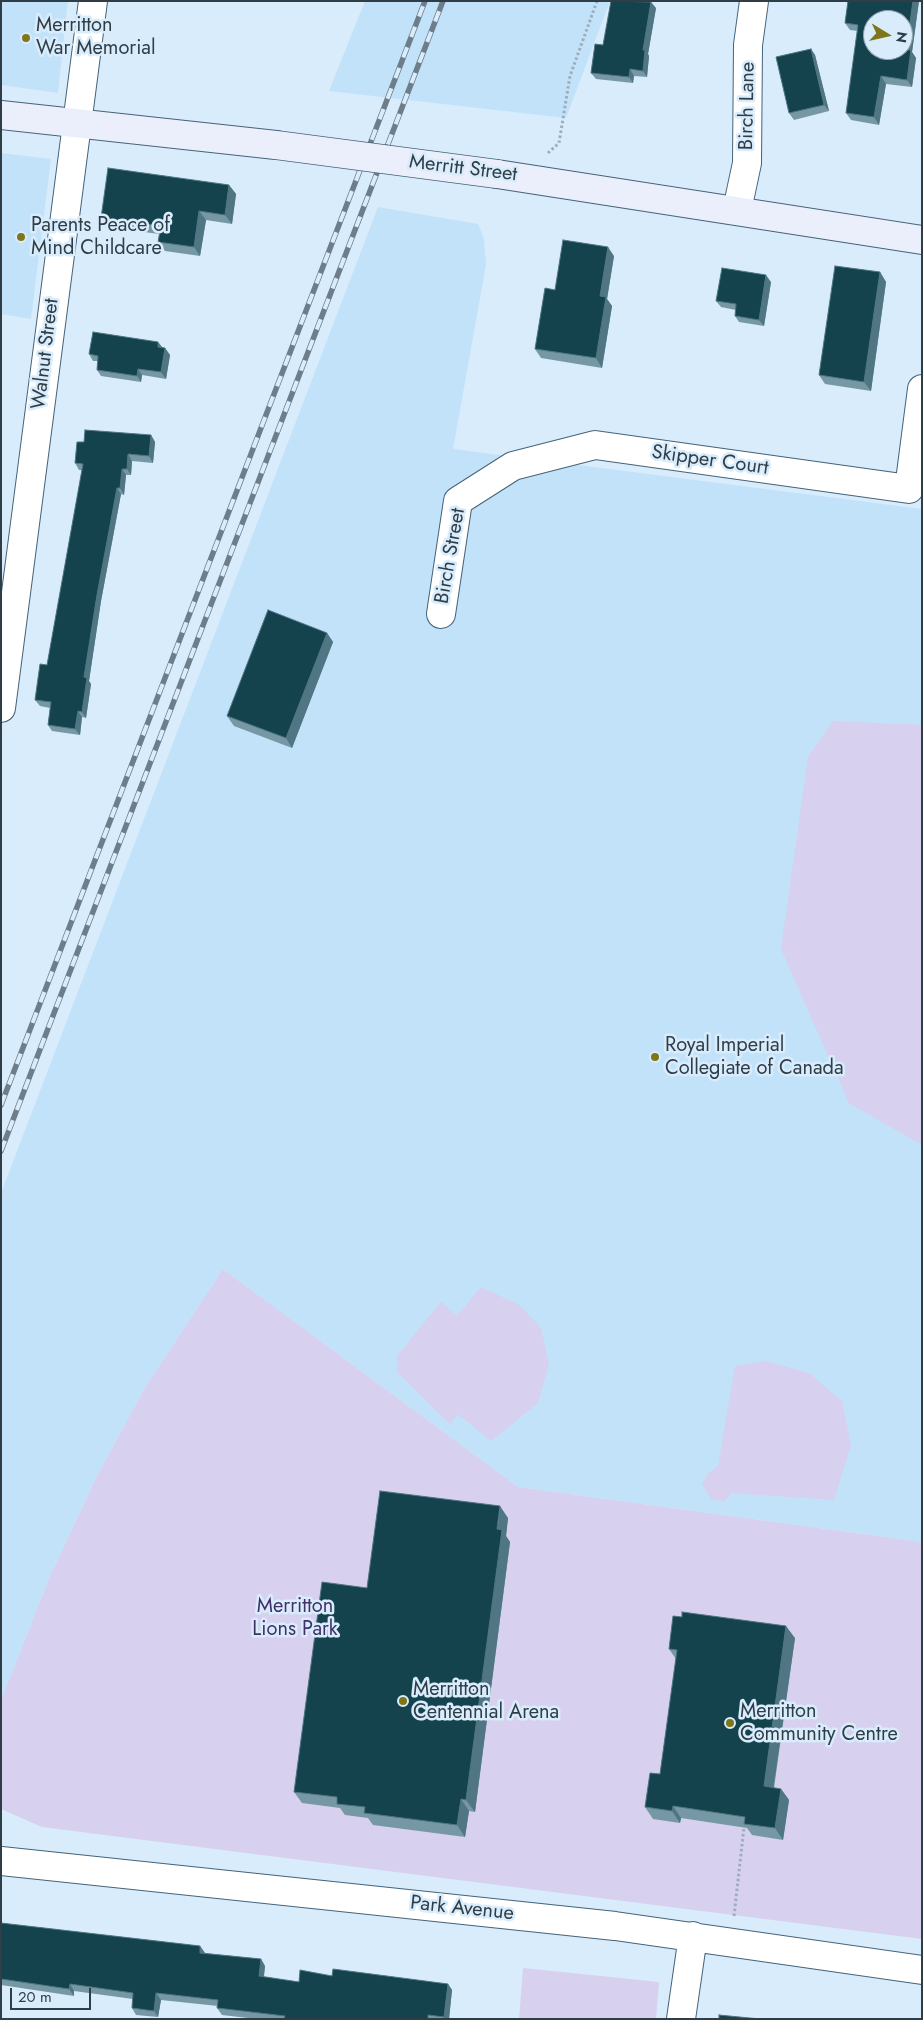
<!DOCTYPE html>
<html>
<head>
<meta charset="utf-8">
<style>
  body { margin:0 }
  #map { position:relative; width:923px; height:2020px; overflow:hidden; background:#d8ecfc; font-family:Jost,sans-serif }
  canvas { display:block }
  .frame { position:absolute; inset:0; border:2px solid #2f3d47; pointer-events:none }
  .north { position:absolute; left:863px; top:10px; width:50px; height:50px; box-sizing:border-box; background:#d8ecfc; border:1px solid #94a6b4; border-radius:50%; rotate:99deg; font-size:14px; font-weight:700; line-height:20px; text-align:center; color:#2f3d47 }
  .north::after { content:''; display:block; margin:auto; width:18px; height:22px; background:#7e7619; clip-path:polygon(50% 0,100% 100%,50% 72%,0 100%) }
  .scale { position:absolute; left:10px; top:1988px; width:81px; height:22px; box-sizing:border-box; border:2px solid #2f3d47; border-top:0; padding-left:6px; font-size:15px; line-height:18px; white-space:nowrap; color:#2f3d47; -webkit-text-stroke:4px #d8ecfc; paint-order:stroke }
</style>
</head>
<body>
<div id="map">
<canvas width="923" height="2020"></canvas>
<div class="frame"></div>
<div class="north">N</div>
<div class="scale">20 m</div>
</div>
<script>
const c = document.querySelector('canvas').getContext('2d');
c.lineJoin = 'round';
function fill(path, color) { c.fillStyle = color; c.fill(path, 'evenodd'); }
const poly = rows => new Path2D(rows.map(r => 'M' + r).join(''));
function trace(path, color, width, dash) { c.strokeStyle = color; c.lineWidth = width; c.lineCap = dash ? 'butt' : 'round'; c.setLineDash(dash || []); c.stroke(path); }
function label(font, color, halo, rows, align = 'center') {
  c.font = font + ' Jost,sans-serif'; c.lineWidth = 5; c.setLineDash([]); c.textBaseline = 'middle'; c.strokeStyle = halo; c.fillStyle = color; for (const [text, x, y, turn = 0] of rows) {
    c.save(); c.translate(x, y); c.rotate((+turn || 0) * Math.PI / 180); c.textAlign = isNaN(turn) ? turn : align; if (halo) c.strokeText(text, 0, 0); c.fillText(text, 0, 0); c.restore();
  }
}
fill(poly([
  [1,1,68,1,58,93,1,85],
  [365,1,610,1,566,118,329,91],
  [1,153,51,159,31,319,1,314],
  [378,207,478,224,484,239,486,265,453,449,922,509,922,1542,518,1487,223,1269,144,1389,96,1478,51,1574,1,1700,1,1193]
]), '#c2e2fa');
fill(poly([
  [833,721,922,725,922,1145,849,1103,781,949,808,757],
  [223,1269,518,1487,922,1542,922,1939,42,1827,1,1809,1,1700,51,1574,96,1478,144,1389],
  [481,1287,519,1305,541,1328,549,1364,538,1403,491,1441,458,1414,450,1424,397,1372,397,1356,441,1302,457,1316],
  [765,1361,809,1373,842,1401,851,1445,834,1500,731,1493,725,1501,712,1500,702,1484,709,1473,718,1466,735,1366],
  [523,1968,659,1982,656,2019,519,2019]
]), '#d7d0ef');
const street = poly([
  [737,210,747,163,748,45,754,1],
  [441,614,458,501,513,466,595,445,909,489,922,389],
  [1,708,93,1],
  [1,1861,615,1926,922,1970],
  [681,2019,693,1936]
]);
const secondary = poly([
  [1,115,276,145],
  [497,174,922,240]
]);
trace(street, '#456379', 30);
trace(secondary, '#456379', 30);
trace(poly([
  [548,153,559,143,570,76,597,1],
  [734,1916,744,1827]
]), '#9cadbb', 3, [2.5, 2.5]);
trace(street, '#fff', 28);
trace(secondary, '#ebeffb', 28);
const rail = poly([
  [1,1105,425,1],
  [1,1151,443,1]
]);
trace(rail, '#6d7d8a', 5.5);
trace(rail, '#d8ecfc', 4, [11]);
const secondaryBridge = poly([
  [276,145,497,174]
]);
trace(secondaryBridge, '#456379', 30, []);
trace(secondaryBridge, '#ebeffb', 28);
fill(poly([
  [848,1,919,1,912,52,916,58,912,87,886,84,879,125,851,120,846,113,858,31,850,30,845,23],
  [656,8,648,54,649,56,647,77,634,76,633,83,596,79,591,73,603,45],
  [811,49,815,55,829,111,794,120,789,113],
  [229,185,236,194,232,224,206,220,200,256,165,251,158,242,159,234,107,227,101,218],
  [614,256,607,299,612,306,602,368,541,358,535,349,555,290],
  [880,272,886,282,871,391,825,384,819,375],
  [771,282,764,326,739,322,735,316,736,310,721,307,716,301],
  [163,348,165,348,170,355,166,379,142,375,141,382,101,376,97,370,98,361,93,361,89,354],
  [151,435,155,442,153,463,132,461,131,475,126,475,124,495,121,494,101,601,89,681,91,684,86,718,82,717,80,735,52,731,48,725,50,708,40,706,35,700,47,665,82,470,79,470,75,463,84,442],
  [327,633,333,642,292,748,234,726,227,716],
  [508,1518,506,1536,510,1542,475,1812,469,1811,465,1837,373,1825,368,1818,345,1815,340,1808,302,1803,294,1792,367,1588],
  [795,1638,774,1788,781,1789,789,1800,783,1840,752,1835,747,1828,681,1818,680,1823,653,1819,645,1807,660,1774,676,1659,669,1649],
  [1,1923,200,1946,205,1953,261,1959,265,1966,264,1977,299,1982,332,1976,448,1984,452,1990,449,2019,257,2019,222,2015,217,2008,218,2006,161,2000,158,2017,136,2015,132,2008,133,1999,74,1991,74,1996,1,1985]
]), '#7698a4');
fill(poly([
  [913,1,919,1,912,52,916,58,912,87,907,80,906,50],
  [651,2,656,8,648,54,649,56,647,77,643,71,643,50],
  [811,49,815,55,829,111,824,105],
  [630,69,634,76,633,83,629,77],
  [881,76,886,84,879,125,874,117],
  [229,185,236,194,232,224,225,215],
  [199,211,206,220,200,256,194,247],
  [608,247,614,256,607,299,612,306,602,368,596,358,600,296],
  [880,272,886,282,871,391,864,382],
  [766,275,771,282,764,326,759,320],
  [158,342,163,348,158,347],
  [165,348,170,355,166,379,161,372],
  [138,369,142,375,141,382,137,376],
  [151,435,155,442,153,463,149,456],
  [128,454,132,461,131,475,127,469],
  [122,469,126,475,124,495,120,488],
  [117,488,121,494,101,601,89,681,91,684,86,718,82,712,84,677,97,595],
  [327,633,333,642,292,748,286,738],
  [78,711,82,717,80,735,75,729],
  [500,1506,508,1518,506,1536,510,1542,475,1812,466,1800],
  [786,1626,795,1638,772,1798,764,1786],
  [781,1789,789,1800,783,1840,775,1828],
  [461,1799,469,1811,465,1837,457,1825],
  [673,1806,681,1818,680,1823,672,1811],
  [200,1946,205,1953,204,1959,200,1953],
  [261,1959,265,1966,263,1983,259,1976],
  [70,1984,74,1991,74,1996,69,1989],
  [448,1984,452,1990,449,2019,445,2019,444,2017],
  [156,1993,161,2000,158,2017,154,2011]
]), '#4f7682');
const building = poly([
  [611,1,651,2,643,50,645,50,643,71,630,69,629,77,591,73,595,44,603,45,611,1],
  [848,1,913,1,906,50,911,50,907,80,881,76,874,117,846,113,858,25,845,23,848,1],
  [873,20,903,20,903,50,873,50,873,20],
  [811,49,824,105,789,113,776,57,811,49],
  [108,168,229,185,225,215,199,211,194,247,158,242,161,226,101,218,108,168],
  [563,240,608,247,600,296,606,297,596,358,535,349,545,288,555,290,563,240],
  [835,266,880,272,864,382,819,375,835,266],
  [722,268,766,275,759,320,735,316,736,304,716,301,722,268],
  [93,332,158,342,158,347,165,348,161,372,138,369,137,376,97,370,98,356,89,354,93,332],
  [85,430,151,435,149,456,128,454,127,469,122,469,120,488,117,488,97,595,84,677,87,678,82,712,78,711,75,729,48,725,51,702,35,700,40,664,47,665,83,464,75,463,77,442,84,442,85,430],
  [268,610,327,633,286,738,227,716,268,610],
  [380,1491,500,1506,497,1529,502,1530,466,1800,461,1799,457,1825,364,1813,365,1807,337,1804,337,1797,294,1792,322,1582,367,1588,380,1491],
  [682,1612,786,1626,764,1786,781,1789,775,1828,744,1824,745,1817,673,1806,672,1811,645,1807,650,1773,660,1774,677,1650,669,1649,673,1616,682,1617,682,1612],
  [1,1923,200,1946,200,1953,261,1959,259,1976,299,1982,300,1970,332,1976,333,1969,448,1984,444,2017,428,2015,428,2019,284,2019,285,2016,217,2008,218,2000,156,1993,154,2011,132,2008,133,1993,70,1984,69,1989,1,1979,1,1923],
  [719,2015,760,2019,719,2019,719,2015]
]);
fill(building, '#14434d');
trace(building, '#4f7682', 1);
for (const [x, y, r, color] of [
  [26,38,5,"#7e7619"],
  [21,237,5,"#7e7619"],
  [655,1057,5,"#7e7619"],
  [403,1701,5,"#7e7619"],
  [730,1723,5,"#7e7619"]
]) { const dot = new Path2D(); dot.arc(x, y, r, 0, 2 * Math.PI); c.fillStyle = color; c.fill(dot); trace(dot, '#d8ecfc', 2); }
label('20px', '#2f3d47', '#d8ecfc', [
  ["Merritton",36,26],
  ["War Memorial",36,49],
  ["Parents Peace of",31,226],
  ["Mind Childcare",31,249],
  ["Royal Imperial",665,1046],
  ["Collegiate of Canada",665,1069],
  ["Merritton",413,1690],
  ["Centennial Arena",413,1713],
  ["Merritton",740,1712],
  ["Community Centre",740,1735]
], 'left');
label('20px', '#2f3d47', '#d8ecfc', [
  ["Birch Lane",748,106,-89],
  ["Merritt Street",463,169,7],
  ["Walnut Street",46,354,-83],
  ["Skipper Court",710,461,8],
  ["Birch Street",451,556,-80],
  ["Park Avenue",462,1909,6]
]);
label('20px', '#423068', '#d8ecfc', [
  ["Merritton",295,1607],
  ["Lions Park",295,1630]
]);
</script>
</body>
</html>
